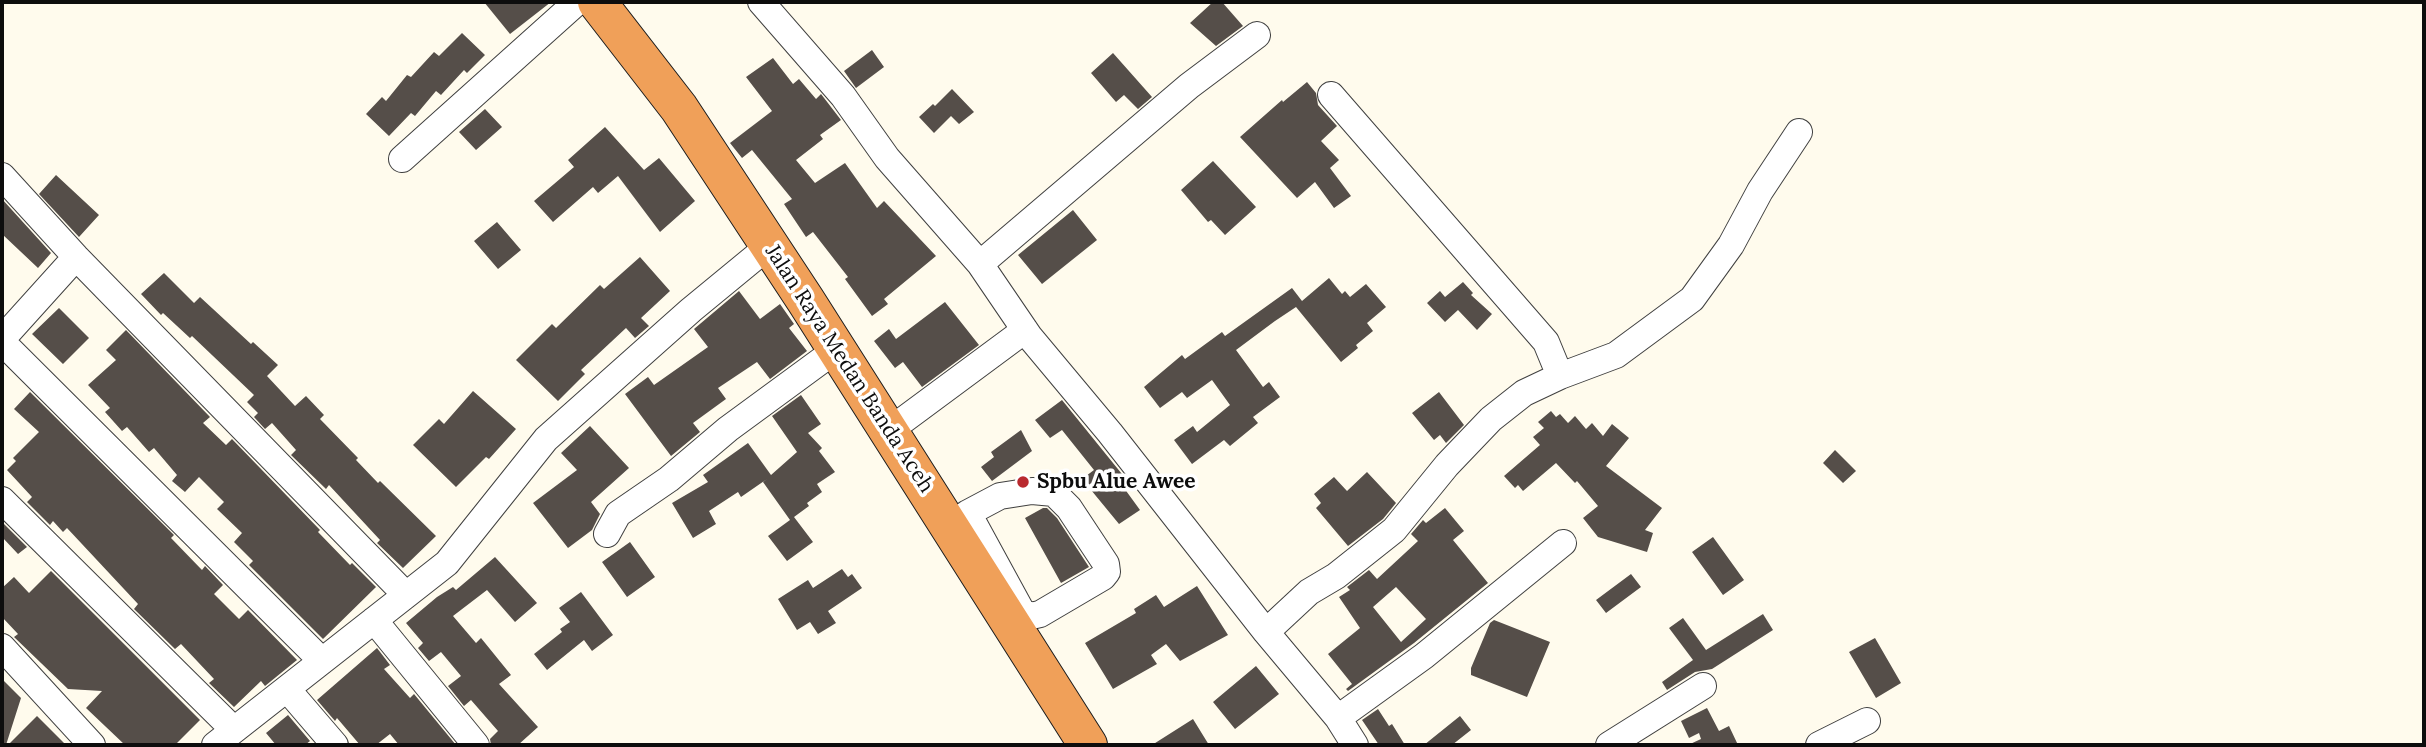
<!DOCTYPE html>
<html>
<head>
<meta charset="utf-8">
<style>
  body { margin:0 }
  #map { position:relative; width:2426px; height:747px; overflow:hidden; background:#fffbed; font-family:Lora,serif }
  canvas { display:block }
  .frame { position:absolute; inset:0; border:4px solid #0d0d0d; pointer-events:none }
</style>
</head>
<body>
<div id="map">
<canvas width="2426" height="747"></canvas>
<div class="frame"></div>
</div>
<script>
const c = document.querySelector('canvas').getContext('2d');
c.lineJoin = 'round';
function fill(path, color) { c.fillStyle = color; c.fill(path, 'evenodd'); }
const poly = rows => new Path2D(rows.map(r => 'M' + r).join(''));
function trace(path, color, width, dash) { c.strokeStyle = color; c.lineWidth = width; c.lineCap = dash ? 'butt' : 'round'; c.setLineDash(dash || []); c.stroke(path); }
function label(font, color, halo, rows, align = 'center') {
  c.font = font + ' Lora,serif'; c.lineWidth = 7; c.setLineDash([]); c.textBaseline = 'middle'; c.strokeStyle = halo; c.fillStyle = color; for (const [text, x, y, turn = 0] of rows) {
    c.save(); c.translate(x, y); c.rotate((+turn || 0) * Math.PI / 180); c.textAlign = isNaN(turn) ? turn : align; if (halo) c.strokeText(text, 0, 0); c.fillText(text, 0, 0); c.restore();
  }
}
fill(poly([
  [484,2,551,2,510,34],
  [1213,2,1222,2,1243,26,1216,46,1190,23],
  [462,33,485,55,467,73,464,70,441,95,436,91,415,116,411,113,389,136,366,114,382,97,386,101,407,75,411,77,434,52,439,56],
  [872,50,884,67,856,88,844,71],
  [1113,53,1152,97,1138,109,1124,95,1116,102,1091,73],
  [773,58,793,84,799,79,816,99,821,94,841,120,820,135,823,139,796,160,815,183,845,163,877,208,884,201,936,256,884,299,888,304,872,316,845,279,848,277,813,232,806,237,784,204,792,199,752,150,742,158,730,143,772,111,746,77],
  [1307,82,1316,93,1318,105,1337,126,1321,141,1339,160,1330,168,1351,196,1334,208,1315,182,1297,198,1240,137,1282,100,1283,102],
  [952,89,974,112,959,124,951,116,934,133,919,117,933,104,935,106],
  [485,109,502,127,476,150,459,132],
  [605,127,644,170,659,158,695,201,660,232,618,176,598,193,593,187,553,222,534,201,574,167,568,160],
  [1213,161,1256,207,1225,235,1211,220,1208,222,1181,190],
  [56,175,99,215,79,237,39,194],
  [2,199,51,253,38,268,2,234],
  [1073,210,1097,240,1042,284,1018,255],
  [497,222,521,250,498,269,474,241],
  [640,257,670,291,641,318,649,326,635,338,626,328,581,370,585,374,558,401,516,360,552,324,556,328,600,285,604,289],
  [164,273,194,303,200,297,251,344,253,342,278,365,267,376,295,406,306,396,324,415,320,419,358,458,356,460,378,483,380,481,436,536,403,568,377,543,380,540,329,485,326,489,291,455,296,450,272,423,265,429,254,417,258,413,247,402,254,395,192,336,190,338,163,313,161,315,141,294],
  [1329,278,1342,294,1345,291,1350,297,1366,284,1386,307,1367,323,1373,331,1356,345,1358,348,1341,362,1296,307,1275,321,1236,350,1263,387,1269,382,1280,397,1253,417,1258,423,1230,446,1224,440,1192,464,1174,440,1193,426,1197,432,1230,405,1212,380,1187,398,1182,392,1160,408,1144,387,1182,355,1185,359,1222,332,1225,336,1292,288,1302,301],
  [1463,282,1473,293,1471,295,1492,314,1477,330,1458,310,1445,322,1427,303,1440,291,1445,297],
  [739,291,760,319,780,304,794,324,789,328,807,351,770,379,757,362,718,388,726,399,693,423,700,432,671,456,625,394,648,377,654,385,708,347,694,329],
  [945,302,979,345,922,387,903,362,895,368,874,341,889,329,896,339],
  [59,308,89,338,63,364,32,334],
  [126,330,210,417,203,423,226,445,232,439,320,530,318,532,350,565,352,563,376,587,323,639,249,565,253,561,234,542,242,533,217,509,224,502,199,477,185,492,172,481,177,475,154,448,149,452,127,427,122,431,105,412,110,408,88,385,116,360,106,350],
  [473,391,516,429,489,459,486,457,456,487,413,445,439,419,444,424],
  [30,392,174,535,171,538,202,570,205,566,223,585,214,594,239,619,248,610,297,660,265,686,261,681,234,707,209,683,214,679,181,644,175,649,134,609,138,604,67,528,63,532,53,521,50,525,27,502,32,497,7,470,16,461,13,458,39,432,14,409],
  [1439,392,1464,425,1446,443,1440,435,1434,440,1412,413],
  [801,395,821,424,808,433,822,448,819,451,835,472,817,484,822,492,807,503,809,506,794,517,813,542,787,561,768,536,790,520,763,482,767,479,741,497,738,492,709,511,716,524,693,538,672,503,708,482,703,475,748,443,771,475,797,452,772,416],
  [1062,400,1130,484,1124,488,1140,510,1119,524,1082,479,1094,470,1062,430,1050,438,1035,420],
  [1551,411,1556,417,1560,414,1568,423,1575,416,1586,429,1592,423,1603,436,1612,424,1629,438,1606,466,1662,508,1645,530,1653,533,1647,552,1598,537,1583,518,1598,506,1577,481,1575,483,1556,463,1523,491,1518,485,1515,488,1504,476,1540,445,1533,437,1544,428,1538,422],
  [590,426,629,468,591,502,600,514,592,530,568,548,533,503,577,470,561,453],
  [1021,430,1032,451,992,481,981,467,994,457,991,452],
  [1835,450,1856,471,1843,483,1823,463],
  [1367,472,1396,503,1383,519,1348,546,1316,508,1321,503,1314,494,1334,477,1347,491],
  [1043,508,1047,508,1057,518,1089,567,1061,583,1025,518],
  [1445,508,1464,531,1453,540,1488,583,1414,643,1348,691,1346,689,1352,684,1328,654,1360,628,1339,597,1350,590,1347,587,1369,570,1377,579,1418,541,1411,534,1423,520,1426,523],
  [1396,587,1426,619,1401,642,1373,607],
  [4,524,27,547,18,554,2,537,2,526],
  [1713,537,1744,580,1723,595,1692,552],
  [630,542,655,577,627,597,602,562],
  [495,557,537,603,515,622,487,590,453,616,476,643,481,638,511,675,499,684,538,727,518,745,491,745,490,739,498,731,471,700,464,706,448,686,461,676,441,652,429,661,418,648,423,643,406,623,437,597,453,587,456,590],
  [842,569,848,577,852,574,862,588,828,611,836,623,818,634,810,622,797,630,778,599,808,580,813,588],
  [51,571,200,720,175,745,125,745,86,708,102,691,68,689,14,637,18,634,2,617,2,588,14,577,29,593],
  [1631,574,1641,587,1606,613,1596,600],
  [1197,586,1228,635,1180,661,1166,644,1151,655,1157,664,1113,689,1085,643,1136,613,1134,609,1156,595,1164,607],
  [581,592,613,635,592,651,584,640,547,670,534,654,562,632,560,629,570,622,559,608],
  [1763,614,1773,630,1712,669,1695,672,1667,690,1662,682,1693,660,1669,628,1683,618,1706,650],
  [1494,620,1550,642,1527,697,1471,675,1471,668,1490,623],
  [1875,638,1901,683,1876,698,1849,652],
  [377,648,390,665,384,669,410,698,414,694,456,745,399,745,390,734,376,745,360,745,337,718,335,721,317,700],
  [1256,666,1279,694,1235,729,1213,702],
  [2,679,21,698,6,745,2,745],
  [1707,708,1719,731,1729,726,1738,745,1688,745,1701,739,1699,733,1689,738,1681,721],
  [1378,709,1389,726,1392,724,1405,745,1379,745,1362,720],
  [288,715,310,741,305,745,276,745,266,733],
  [37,716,66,745,8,745],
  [1460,716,1471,730,1452,745,1424,745],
  [1193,719,1209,745,1152,745]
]), '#554e49');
const minor = poly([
  [761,2,843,96,887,158,980,264,1029,336,1110,433,1266,632],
  [1331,95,1546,342,1560,376],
  [402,159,577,2],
  [2,176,76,257,406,595],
  [980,264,1189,86,1257,35],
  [2,339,76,257],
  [2,342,322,661],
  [890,430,1025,330],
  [2,500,234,730],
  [950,525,968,513,1000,496,1032,491,1054,493,1069,508,1106,564,1107,572,1103,577,1040,614,1031,616,1022,612,968,513],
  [607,534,618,514,669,479,728,429,837,349],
  [374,620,476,745],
  [2,647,92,745],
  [287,689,335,745],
  [1338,718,1424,656,1563,543],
  [215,745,447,563,546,439,691,310,770,245],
  [1355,745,1338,718,1266,632,1309,592,1336,576,1394,530,1447,465,1491,419,1524,393,1560,376,1616,355,1692,299,1731,245,1760,191,1799,132],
  [1609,745,1703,686],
  [1819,745,1867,721]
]);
const highway = poly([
  [597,2,679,108,806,301,1088,745]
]);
trace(minor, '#404040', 28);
trace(highway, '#1e1e1e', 40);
trace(minor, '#fff', 26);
trace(highway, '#f0a059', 38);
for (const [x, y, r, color] of [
  [1023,482,7,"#b9292e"]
]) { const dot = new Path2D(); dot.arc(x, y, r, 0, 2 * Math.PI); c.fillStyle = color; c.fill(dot); trace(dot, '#fff', 2.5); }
label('21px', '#0d0d0d', '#fff', [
  ["Jalan Raya Medan Banda Aceh",849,369,57]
]);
label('bold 21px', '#0d0d0d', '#fff', [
  ["Spbu Alue Awee",1037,482]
], 'left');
</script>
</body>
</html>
